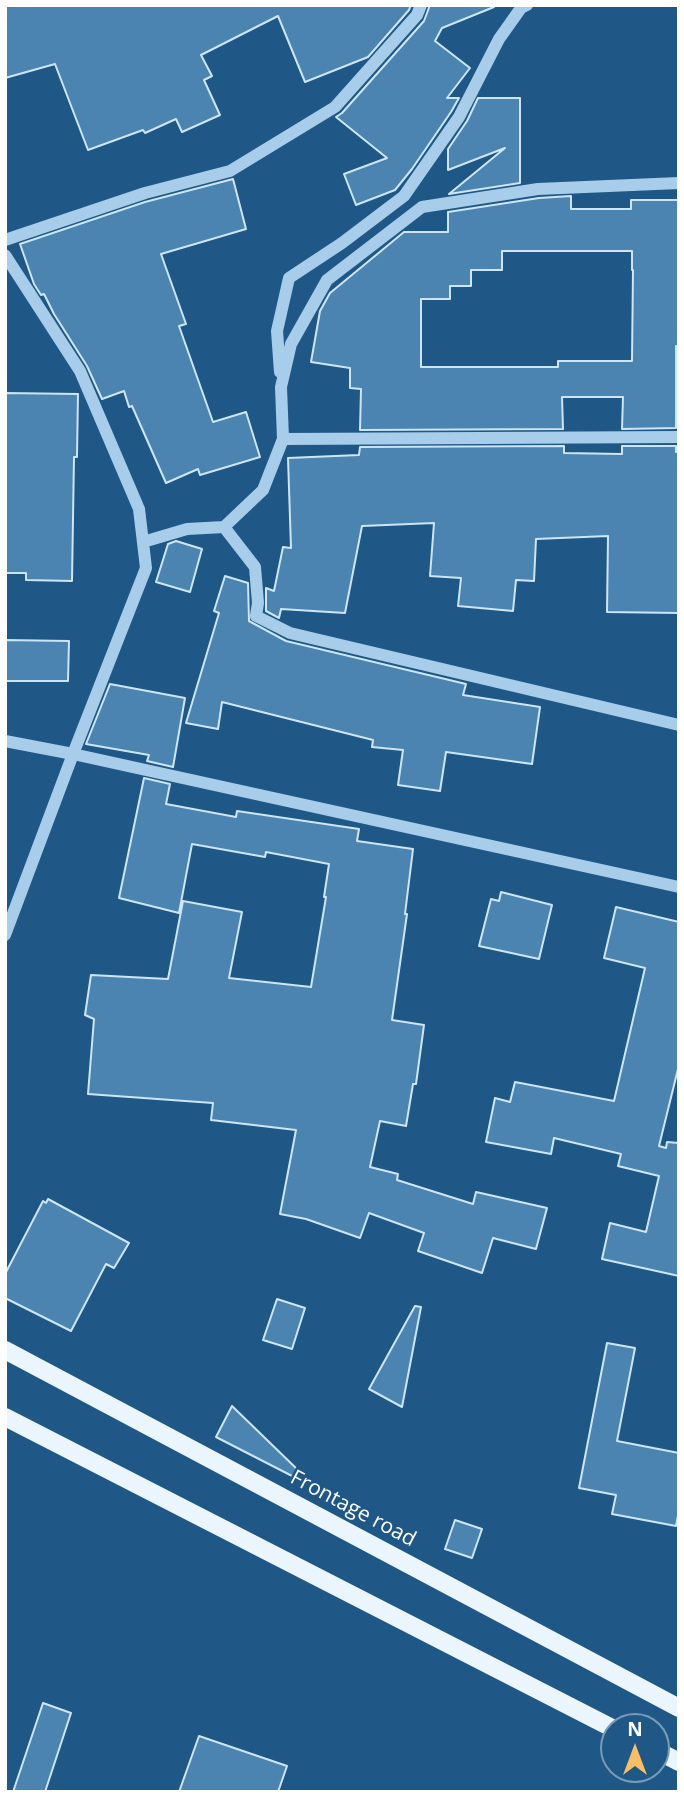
<!DOCTYPE html>
<html>
<head>
<meta charset="utf-8">
<style>
  body { margin:0 }
  #map { position:relative; width:684px; height:1797px; overflow:hidden; background:#1f5886; font-family:"Open Sans",sans-serif }
  canvas { display:block }
  .frame { position:absolute; inset:0; border:7px solid #fff; pointer-events:none }
  .north { position:absolute; left:600px; top:1713px; width:70px; height:70px; box-sizing:border-box; background:#1f5886; border:2px solid #799bb6; border-radius:50%; rotate:0deg; font-size:19px; font-weight:700; line-height:28px; text-align:center; color:#fff }
  .north::after { content:''; display:block; margin:auto; width:24px; height:32px; background:#f9bd67; clip-path:polygon(50% 0,100% 100%,50% 72%,0 100%) }
</style>
</head>
<body>
<div id="map">
<canvas width="684" height="1797"></canvas>
<div class="frame"></div>
<div class="north">N</div>
</div>
<script>
const c = document.querySelector('canvas').getContext('2d');
c.lineJoin = 'round';
function fill(path, color) { c.fillStyle = color; c.fill(path, 'evenodd'); }
const poly = rows => new Path2D(rows.map(r => 'M' + r).join(''));
function trace(path, color, width, dash) { c.strokeStyle = color; c.lineWidth = width; c.lineCap = dash ? 'butt' : 'round'; c.setLineDash(dash || []); c.stroke(path); }
function label(font, color, halo, rows, align = 'center') {
  c.font = font + ' "Open Sans",sans-serif'; c.lineWidth = 5; c.setLineDash([]); c.textBaseline = 'middle'; c.strokeStyle = halo; c.fillStyle = color; for (const [text, x, y, turn = 0] of rows) {
    c.save(); c.translate(x, y); c.rotate((+turn || 0) * Math.PI / 180); c.textAlign = isNaN(turn) ? turn : align; if (halo) c.strokeText(text, 0, 0); c.fillText(text, 0, 0); c.restore();
  }
}
const building = poly([
  [5,5,411,5,409,10,368,57,305,82,278,16,201,55,212,76,204,80,220,115,182,132,176,119,145,133,143,130,88,150,55,64,5,78,5,5],
  [430,5,494,5,494,7,442,28,435,41,470,68,447,98,459,98,451,112,412,169,395,190,356,205,344,174,387,158,336,117,342,113,424,21,430,5],
  [478,98,520,98,520,183,449,194,505,148,448,170,448,149,467,121,478,98],
  [233,179,246,229,161,254,186,324,179,326,213,422,246,412,260,457,200,475,198,469,166,483,132,406,129,407,124,391,102,399,87,366,54,314,44,294,41,295,34,284,20,244,145,202,233,179],
  [571,196,571,209,631,209,631,200,679,200,679,346,676,346,676,428,622,429,623,397,562,397,563,429,360,430,361,389,350,388,350,368,311,362,320,311,330,293,404,232,448,232,448,212,539,198,571,196],
  [502,251,632,251,632,270,633,270,632,361,558,361,558,367,421,367,421,299,450,299,450,286,471,286,471,270,502,270,502,251],
  [5,393,78,394,77,457,74,457,72,581,26,580,26,573,5,573,5,393],
  [564,446,564,453,622,454,622,446,676,446,676,452,679,452,679,613,607,612,608,536,536,539,534,581,516,580,513,611,458,606,461,578,430,576,434,523,362,526,345,613,281,609,279,618,266,611,266,588,274,591,283,547,291,548,288,458,359,455,360,447,564,446],
  [176,541,202,549,190,592,156,582,168,544,176,541],
  [225,576,248,583,249,621,286,641,466,684,463,695,540,707,532,764,446,752,440,791,398,785,403,750,372,747,373,740,222,702,218,729,186,723,219,613,214,611,225,576],
  [5,640,69,641,68,681,5,681,5,640],
  [110,684,185,698,173,767,147,761,149,755,86,744,110,684],
  [144,778,170,784,166,804,236,817,237,811,359,829,357,841,413,849,405,914,407,914,392,1020,424,1025,416,1084,413,1084,406,1126,380,1121,370,1167,398,1174,397,1180,473,1204,476,1192,547,1208,536,1249,493,1238,482,1273,418,1251,424,1233,369,1213,360,1238,306,1219,280,1214,296,1130,211,1120,213,1103,88,1094,94,1019,85,1015,91,975,168,979,183,901,242,912,229,978,311,987,326,897,324,897,329,864,266,852,265,857,192,844,179,913,119,898,144,778],
  [501,892,552,905,539,959,479,946,491,899,499,901,501,892],
  [616,907,679,922,679,1065,659,1146,666,1148,667,1142,679,1143,679,1276,602,1259,610,1223,646,1232,659,1176,618,1166,621,1154,554,1138,551,1154,486,1142,495,1098,510,1102,515,1082,614,1101,645,968,604,958,616,907],
  [48,1199,129,1243,114,1268,106,1264,71,1331,5,1298,5,1274,43,1201,46,1203,48,1199],
  [277,1299,305,1308,292,1349,263,1340,277,1299],
  [415,1306,421,1307,402,1407,369,1389,415,1306],
  [607,1343,635,1348,617,1441,679,1453,679,1510,676,1526,612,1514,616,1495,579,1488,607,1343],
  [232,1406,300,1472,296,1478,216,1437,232,1406],
  [455,1520,482,1529,472,1558,445,1549,455,1520],
  [43,1703,71,1713,45,1792,13,1792,43,1703],
  [199,1736,287,1766,278,1792,179,1792,199,1736]
]);
fill(building, '#4b84b0');
trace(building, '#cce5f8', 2);
trace(poly([
  [5,240,145,193,230,171,335,107,417,15,421,5],
  [5,255,80,371,139,509,146,568,73,754,5,935],
  [280,372,277,331,289,278,342,243,404,196,459,117,499,39,521,8,527,5],
  [283,439,679,437],
  [224,527,255,567,258,603,256,616,290,633,679,725],
  [143,542,187,529,224,527,263,490,283,439,281,387,291,344,327,280,422,207,538,189,679,183],
  [5,741,73,754,679,887]
]), '#a7cdea', 12);
trace(poly([
  [5,1350,679,1708],
  [5,1417,614,1729],
  [656,1750,679,1762]
]), '#ebf5fe', 18);
label('21px', '#fff', '#1f5886', [
  ["Frontage road",353,1509,28]
]);
</script>
</body>
</html>
